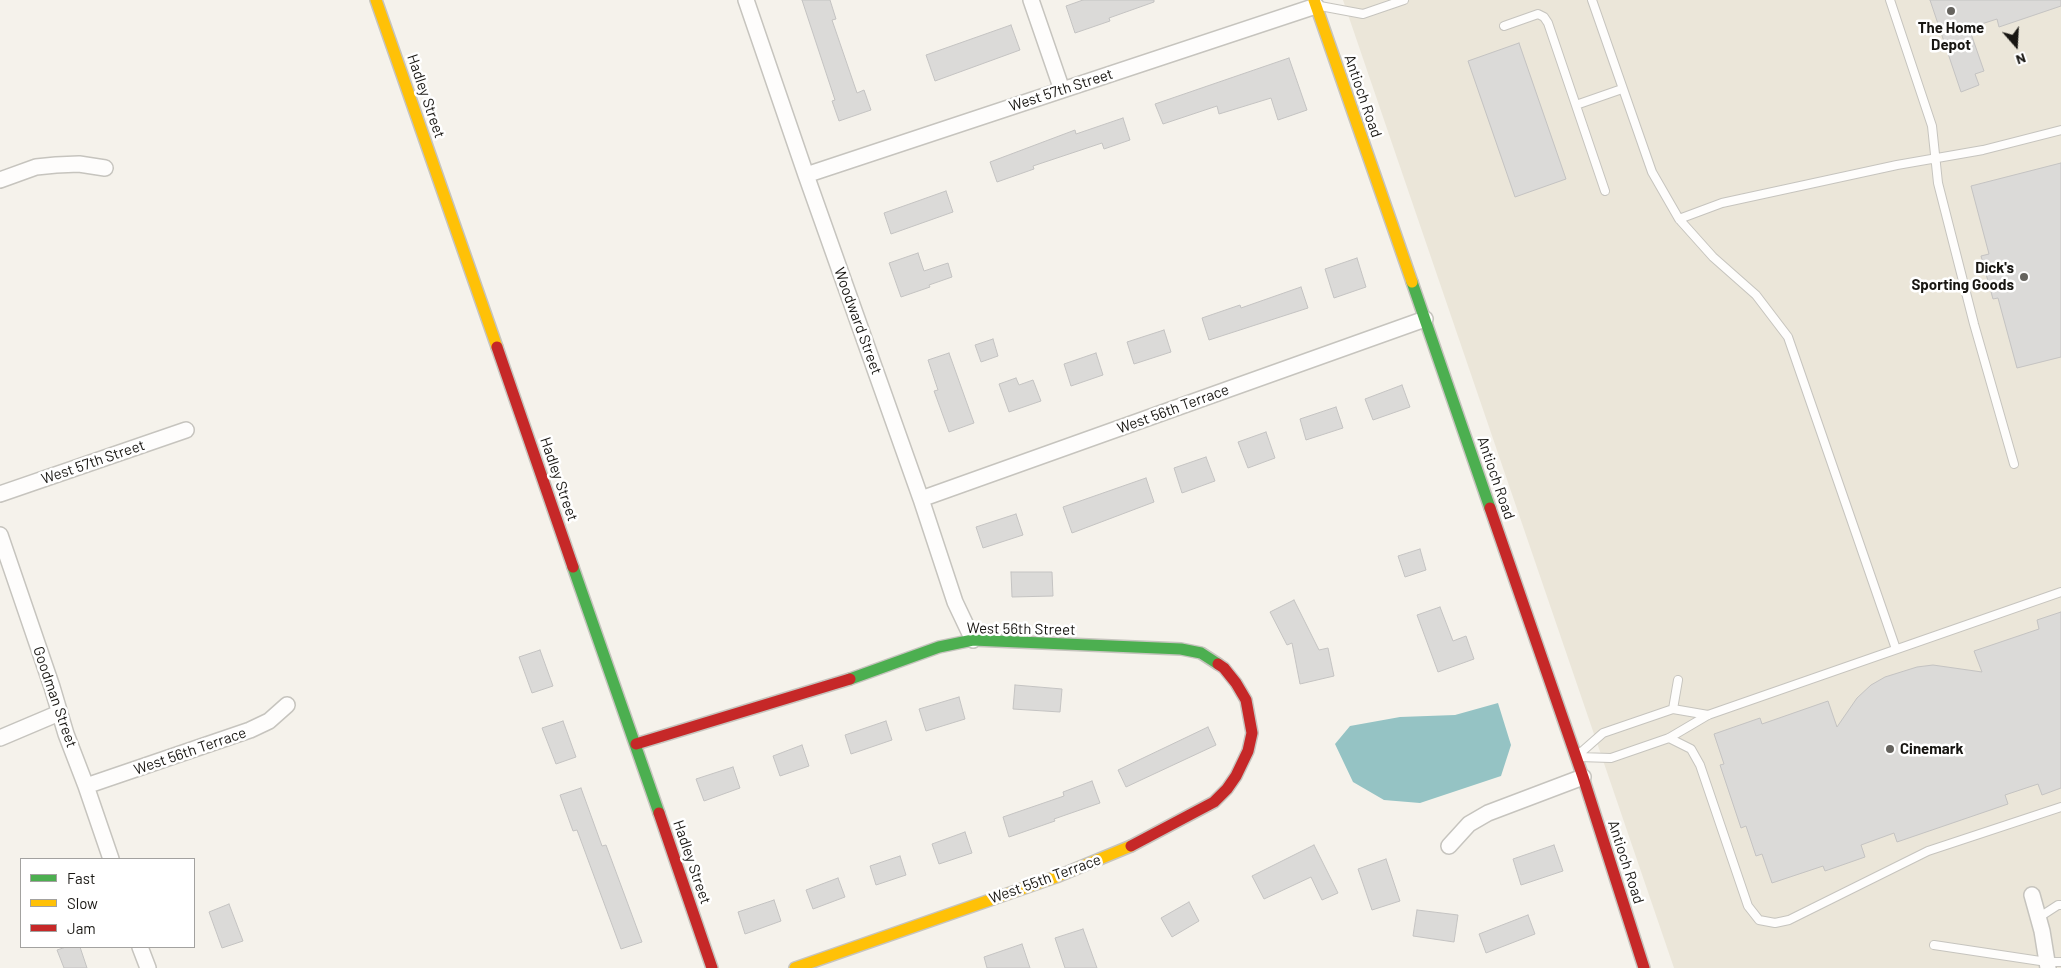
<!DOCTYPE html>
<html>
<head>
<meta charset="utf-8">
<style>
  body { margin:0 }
  #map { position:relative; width:2061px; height:968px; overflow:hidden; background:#f5f2eb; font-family:Barlow,sans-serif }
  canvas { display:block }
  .legend { position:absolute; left:20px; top:858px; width:175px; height:90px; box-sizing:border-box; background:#fff; border:1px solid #a3a2a0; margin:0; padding:6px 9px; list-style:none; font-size:15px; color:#181612 }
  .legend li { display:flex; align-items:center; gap:10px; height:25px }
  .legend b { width:25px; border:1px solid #a3a2a0 }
  .north { position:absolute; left:1991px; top:20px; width:50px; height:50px; -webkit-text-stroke:4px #fff; paint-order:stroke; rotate:161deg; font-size:14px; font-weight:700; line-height:20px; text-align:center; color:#181612 }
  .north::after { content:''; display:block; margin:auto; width:18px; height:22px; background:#181612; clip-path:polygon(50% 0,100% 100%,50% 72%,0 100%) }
</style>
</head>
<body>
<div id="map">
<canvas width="2061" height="968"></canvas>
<ul class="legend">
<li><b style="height:6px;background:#4caf50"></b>Fast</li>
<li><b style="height:6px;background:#ffc107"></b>Slow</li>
<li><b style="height:6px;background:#c62828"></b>Jam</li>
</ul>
<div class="north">N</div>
</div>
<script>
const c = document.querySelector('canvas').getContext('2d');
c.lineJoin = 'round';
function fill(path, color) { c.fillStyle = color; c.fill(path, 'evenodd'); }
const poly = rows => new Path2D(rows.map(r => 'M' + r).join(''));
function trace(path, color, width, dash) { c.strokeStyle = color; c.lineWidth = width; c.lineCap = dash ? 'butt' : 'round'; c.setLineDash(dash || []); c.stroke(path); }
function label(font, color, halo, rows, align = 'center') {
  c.font = font + ' Barlow,sans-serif'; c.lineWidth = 5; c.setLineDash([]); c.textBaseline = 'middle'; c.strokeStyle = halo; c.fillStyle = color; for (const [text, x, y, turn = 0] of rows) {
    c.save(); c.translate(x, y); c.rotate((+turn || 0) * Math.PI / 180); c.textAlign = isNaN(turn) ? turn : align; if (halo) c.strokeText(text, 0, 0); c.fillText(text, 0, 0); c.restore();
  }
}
fill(poly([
  [1343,0,2061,0,2061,968,1674,968]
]), '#ebe6d9');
fill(poly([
  [1498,703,1511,745,1501,776,1420,803,1384,800,1353,782,1335,744,1350,726,1400,717,1455,715]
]), '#95c3c4');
const building = poly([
  [802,0,830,0,836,19,832,20,857,93,864,90,871,110,839,121,832,101,835,100,802,0],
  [1083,0,1154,0,1154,2,1109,18,1110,21,1075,33,1066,6,1083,0],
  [1930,0,2061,0,2061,6,1999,27,1997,19,1969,28,1984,71,1975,74,1979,85,1961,92,1930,0],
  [1011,25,1020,50,935,81,926,55,1011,25],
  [1519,43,1566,179,1515,197,1468,61,1519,43],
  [1289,58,1307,110,1278,120,1271,98,1219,114,1217,106,1163,124,1155,104,1289,58],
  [1123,118,1130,140,1104,149,1102,143,1033,166,1034,169,997,182,990,162,1075,130,1076,134,1123,118],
  [2061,163,2061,357,2017,368,1998,298,1993,299,1981,256,1989,254,1971,186,2061,163],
  [946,191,953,212,891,234,884,213,946,191],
  [918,253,924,271,948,263,952,277,929,285,930,287,901,297,889,263,918,253],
  [1357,258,1366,287,1334,298,1325,269,1357,258],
  [1301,287,1308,308,1209,340,1202,318,1240,305,1241,308,1301,287],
  [1164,330,1171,352,1134,364,1127,342,1164,330],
  [993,339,998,356,981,362,975,345,993,339],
  [949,353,974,423,949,432,934,391,938,390,928,360,949,353],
  [1096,353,1103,375,1071,386,1064,364,1096,353],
  [1016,378,1019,385,1033,380,1041,401,1009,412,999,384,1016,378],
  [1402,385,1410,407,1373,420,1365,399,1402,385],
  [1336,407,1343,428,1306,440,1300,419,1336,407],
  [1266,432,1275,458,1248,468,1238,442,1266,432],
  [1206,457,1215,481,1182,493,1174,468,1206,457],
  [1146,478,1154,502,1072,533,1063,507,1146,478],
  [1016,514,1023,535,983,548,976,527,1016,514],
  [1420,549,1426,570,1405,577,1398,556,1420,549],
  [1011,572,1052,572,1053,596,1012,597,1011,572],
  [1294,600,1319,650,1328,648,1334,676,1300,684,1292,643,1287,645,1270,612,1294,600],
  [1440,607,1453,641,1466,636,1474,659,1438,672,1417,615,1440,607],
  [2061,612,2061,788,2042,795,2038,784,2005,795,2008,804,1897,842,1894,833,1861,845,1865,857,1825,871,1823,866,1772,883,1762,854,1756,856,1746,826,1741,828,1720,765,1724,764,1714,734,1760,718,1762,724,1828,701,1837,727,1857,698,1871,685,1885,677,1917,667,1933,665,1982,672,1974,651,2039,629,2037,620,2061,612],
  [540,650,553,686,532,693,519,657,540,650],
  [1015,685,1062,689,1060,712,1013,709,1015,685],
  [959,697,965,719,926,731,919,709,959,697],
  [563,721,576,757,556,764,542,728,563,721],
  [886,721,892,740,851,754,845,735,886,721],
  [1208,727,1216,745,1126,787,1118,770,1208,727],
  [802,745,809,766,780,776,773,756,802,745],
  [733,767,740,788,704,801,696,779,733,767],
  [1092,781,1100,803,1054,819,1055,821,1009,837,1003,817,1064,796,1063,792,1092,781],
  [581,788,602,846,606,845,642,942,621,949,577,830,573,831,560,795,581,788],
  [965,832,972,853,939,864,932,844,965,832],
  [1314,845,1338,893,1322,900,1311,877,1264,899,1252,876,1314,845],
  [1554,845,1563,871,1521,885,1513,859,1554,845],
  [900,856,906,875,876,885,870,866,900,856],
  [1386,859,1400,901,1372,910,1358,869,1386,859],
  [838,878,845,897,813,909,806,890,838,878],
  [774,900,781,921,745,934,738,912,774,900],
  [1189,902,1199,921,1172,937,1161,918,1189,902],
  [229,904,243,941,222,948,209,912,229,904],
  [1417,910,1458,915,1454,942,1413,936,1417,910],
  [1528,915,1535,934,1486,953,1479,934,1528,915],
  [1083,929,1097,968,1065,968,1055,938,1083,929],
  [1022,944,1030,968,987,968,984,957,1022,944],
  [66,947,80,947,87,968,64,968,57,950,66,947]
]);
fill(building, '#dbdad8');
trace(building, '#c4c3c2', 1);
const lane = poly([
  [1592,0,1652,172,1679,219,1713,257,1756,295,1788,337,1896,649],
  [1890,0,1932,126,1938,183,1974,324,2014,464],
  [1320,6,1363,14,1404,0],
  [1504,26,1538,14,1544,17,1548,23,1605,191],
  [1576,105,1622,89],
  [1679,219,1722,203,1897,165,1983,150,2061,130],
  [1673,709,1678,680],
  [1669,738,1691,749,1700,765,1748,906,1759,920,1775,923,1789,920,1928,851,2061,807],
  [1578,755,1603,733,1673,709,1708,715],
  [1579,757,1611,758,1669,738,1708,715,2061,592],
  [2038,918,2058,905,2061,905],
  [1934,945,2047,962,2061,962]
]);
const street = poly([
  [746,0,806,175,921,499,955,602,973,640],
  [1031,0,1062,90],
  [806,175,1316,6],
  [0,180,36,167,56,165,79,164,105,168],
  [0,494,186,430],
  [921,499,1425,319],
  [0,535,52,687,66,734,86,786,111,859],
  [0,738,59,713],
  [86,786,250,730,269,721,287,705],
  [1449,846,1469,824,1488,813,1583,777],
  [2032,895,2042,931,2048,968],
  [140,947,148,968]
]);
const fast = poly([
  [1412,282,1490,508],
  [573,567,659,813],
  [850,679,939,647,973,640,1181,649,1201,653,1218,664]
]);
const slow = poly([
  [376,0,497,347],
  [1314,0,1412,282],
  [795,968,1056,877,1131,846]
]);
const jam = poly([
  [497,347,573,567],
  [1490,508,1583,777,1644,968],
  [636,744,850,679],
  [659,813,712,968],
  [1131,846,1214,802,1227,789,1236,776,1248,751,1252,733,1246,700,1236,683,1224,668,1218,664]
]);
trace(lane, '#c6c4be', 10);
trace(street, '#c6c4be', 18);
trace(fast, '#c6c4be', 14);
trace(slow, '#c6c4be', 14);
trace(jam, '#c6c4be', 14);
trace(lane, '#fefdfc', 8);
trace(street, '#fefdfc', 15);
trace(fast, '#4caf50', 11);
trace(slow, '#ffc107', 11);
trace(jam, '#c62828', 11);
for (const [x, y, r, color] of [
  [1951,11,5,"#65635e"],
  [2024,277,5,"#65635e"],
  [1890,749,5,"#65635e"]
]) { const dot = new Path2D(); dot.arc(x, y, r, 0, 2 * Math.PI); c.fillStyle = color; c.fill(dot); trace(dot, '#fff', 2); }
label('bold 15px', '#181612', '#fff', [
  ["The Home",1951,28],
  ["Depot",1951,45],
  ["Dick's",2014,268,"right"],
  ["Sporting Goods",2014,285,"right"],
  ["Cinemark",1900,749,"left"]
]);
label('15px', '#181612', '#fff', [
  ["West 57th Street",1061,90,-18],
  ["Hadley Street",426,96,71],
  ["Antioch Road",1363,96,71],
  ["Woodward Street",858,321,70],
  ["West 56th Terrace",1173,409,-20],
  ["West 57th Street",93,462,-19],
  ["Antioch Road",1496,478,71],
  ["Hadley Street",559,479,71],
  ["West 56th Street",1021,629,1],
  ["Goodman Street",55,697,71],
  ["West 56th Terrace",190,751,-19],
  ["Hadley Street",692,862,71],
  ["Antioch Road",1626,862,72],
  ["West 55th Terrace",1045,879,-20]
]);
</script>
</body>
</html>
